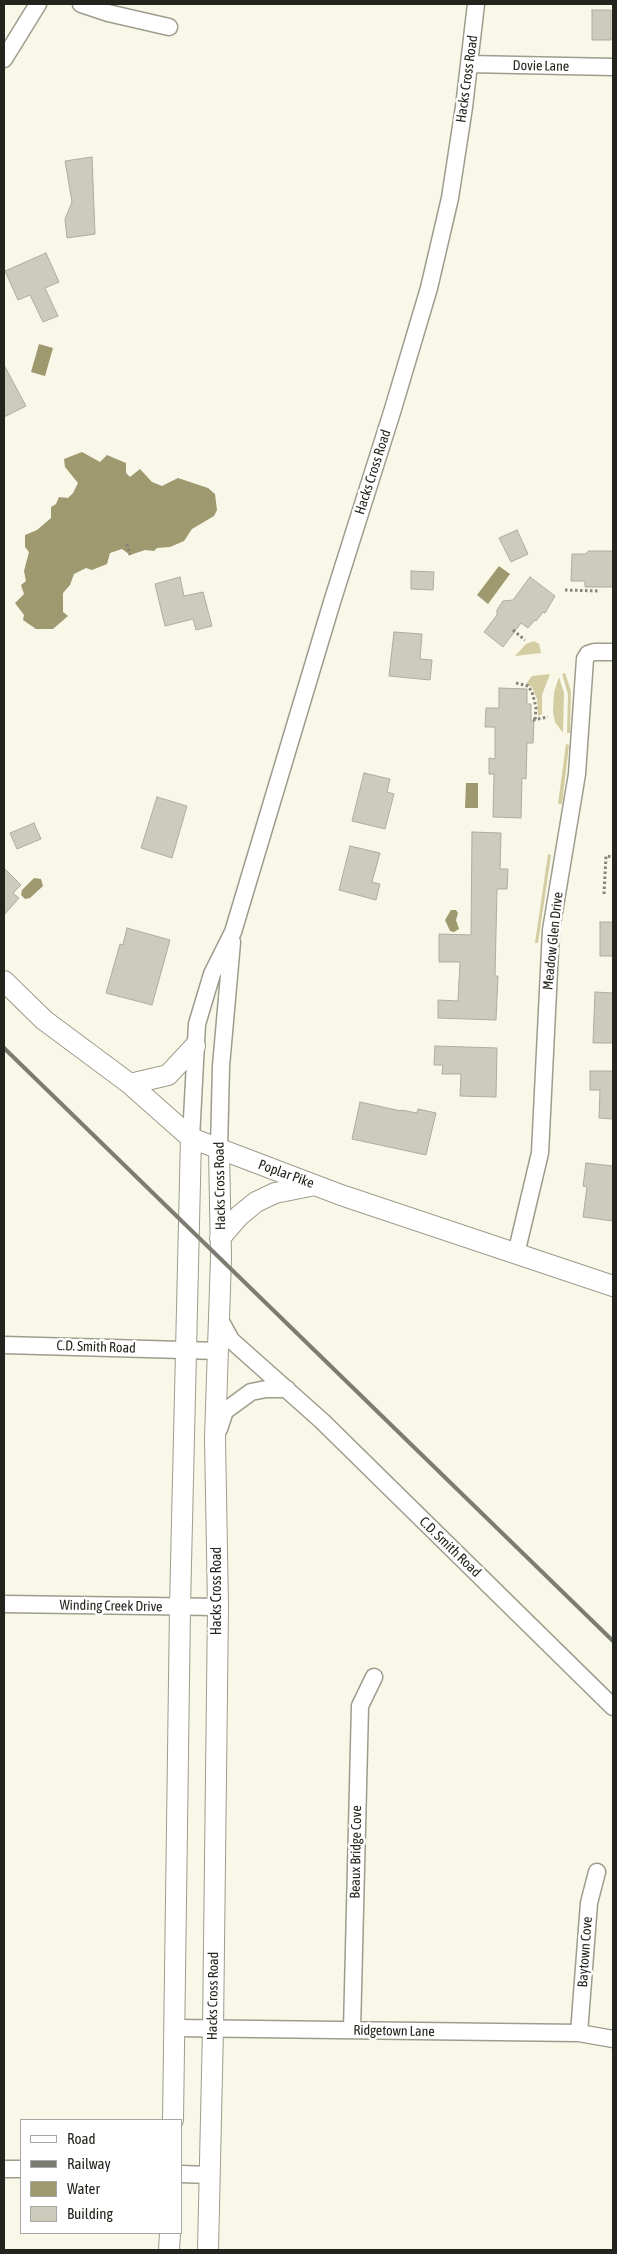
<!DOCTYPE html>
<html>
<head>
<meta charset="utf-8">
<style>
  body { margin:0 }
  #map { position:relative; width:617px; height:2254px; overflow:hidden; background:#f9f7e8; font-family:"Asap Condensed",sans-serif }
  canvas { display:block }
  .frame { position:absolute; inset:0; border:5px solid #24241e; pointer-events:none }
  .legend { position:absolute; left:20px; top:2119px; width:162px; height:115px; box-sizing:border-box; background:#fff; border:1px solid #a7a7a5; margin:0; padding:6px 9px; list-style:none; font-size:15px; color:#24241e }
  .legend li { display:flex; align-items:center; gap:10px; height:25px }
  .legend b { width:25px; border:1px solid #a7a7a5 }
</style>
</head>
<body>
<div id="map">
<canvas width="617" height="2254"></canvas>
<div class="frame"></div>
<ul class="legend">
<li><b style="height:6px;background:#fff"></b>Road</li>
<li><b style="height:6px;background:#7d7c72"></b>Railway</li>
<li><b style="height:14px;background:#9e996e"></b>Water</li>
<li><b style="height:14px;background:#cccbbc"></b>Building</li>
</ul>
</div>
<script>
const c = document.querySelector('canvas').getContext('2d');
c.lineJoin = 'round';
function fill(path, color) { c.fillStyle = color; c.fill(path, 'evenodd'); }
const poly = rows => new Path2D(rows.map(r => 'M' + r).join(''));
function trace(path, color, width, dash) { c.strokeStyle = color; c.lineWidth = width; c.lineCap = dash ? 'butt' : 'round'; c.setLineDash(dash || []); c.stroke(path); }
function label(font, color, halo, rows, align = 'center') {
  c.font = font + ' "Asap Condensed",sans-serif'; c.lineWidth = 5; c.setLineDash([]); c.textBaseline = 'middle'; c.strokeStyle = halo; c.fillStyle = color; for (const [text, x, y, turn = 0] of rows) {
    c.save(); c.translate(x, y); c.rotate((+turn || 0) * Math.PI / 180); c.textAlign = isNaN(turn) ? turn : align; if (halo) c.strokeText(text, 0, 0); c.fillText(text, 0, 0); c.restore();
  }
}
fill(poly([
  [534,641,539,644,541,653,515,656,526,644],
  [565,673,571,691,570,733,567,733,568,694,562,674],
  [550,674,542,695,542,714,538,716,537,699,532,687,526,684,532,676],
  [559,677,564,693,563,733,555,722,553,712,554,692],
  [566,744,569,745,562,804,558,804],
  [548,854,551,855,538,943,535,943]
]), '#d3cda1');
fill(poly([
  [39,344,53,348,45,376,31,372],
  [82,452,100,462,107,455,126,463,126,473,130,477,140,469,152,482,162,486,178,478,208,488,215,494,217,510,214,516,192,529,184,541,170,547,157,548,154,551,145,550,130,555,122,549,110,553,107,564,92,570,86,568,74,574,70,585,63,593,63,612,68,616,53,629,36,629,23,620,24,615,15,603,24,594,21,585,26,581,24,571,29,552,25,547,25,535,37,530,51,518,51,507,56,504,59,497,68,498,73,493,78,483,65,467,64,459],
  [499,566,510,574,488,604,477,595],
  [466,783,478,783,478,808,465,808],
  [34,878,41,879,43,886,30,898,25,899,21,895,22,890],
  [451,910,456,910,458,913,456,920,459,929,454,932,450,931,445,920]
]), '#9e996e');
const building = poly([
  [592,10,611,10,611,40,592,40,592,10],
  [92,157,95,234,67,238,65,219,72,202,65,161,92,157],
  [46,253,59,282,45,288,58,316,43,322,30,295,18,300,5,271,46,253],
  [4,365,26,406,4,417,4,365],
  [517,530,528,554,511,562,499,538,517,530],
  [589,551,613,551,613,587,585,587,585,581,571,581,572,554,585,554,589,551],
  [411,571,434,572,433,590,411,589,411,571],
  [180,577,184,596,203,592,212,626,196,630,193,619,165,626,155,584,180,577],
  [530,577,555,596,545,613,543,612,536,621,535,620,528,628,521,623,503,647,484,632,497,615,497,610,503,601,513,600,530,577],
  [394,632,422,634,420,659,432,660,430,680,389,676,394,632],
  [499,688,527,689,527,704,531,704,531,721,534,721,533,743,527,743,526,779,522,778,521,818,493,817,494,774,489,774,489,758,495,759,495,727,485,727,486,708,499,708,499,688],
  [364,773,390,779,387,792,394,794,385,829,352,821,364,773],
  [157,797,187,806,172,858,141,848,157,797],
  [34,823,41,839,17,849,10,833,34,823],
  [472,832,501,833,500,869,508,869,507,889,497,889,495,976,498,976,496,1020,438,1018,438,1000,458,1001,460,962,439,962,439,934,471,935,472,832],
  [350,846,380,853,372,882,380,884,376,900,339,890,350,846],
  [4,868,21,885,13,893,19,898,4,915,4,868],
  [600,922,613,922,613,956,600,956,600,922],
  [127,928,170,940,152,1005,106,993,120,944,123,945,127,928],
  [595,992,613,993,613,1043,593,1043,595,992],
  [435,1046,497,1048,496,1097,460,1096,461,1074,442,1074,443,1065,434,1065,435,1046],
  [590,1071,613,1071,613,1119,599,1118,600,1090,590,1090,590,1071],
  [360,1102,401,1111,401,1110,417,1113,418,1109,436,1113,426,1155,352,1139,360,1102],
  [586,1163,613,1166,613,1221,583,1217,587,1187,583,1186,586,1163]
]);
fill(building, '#cccbbc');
trace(building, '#aeac9d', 1);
const minor = poly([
  [81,4,108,13,169,27],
  [4,59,38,4],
  [469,64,613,67],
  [191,1138,197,1024,212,974,233,932,332,602,393,409,429,288,450,198,464,107,476,4],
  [219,1149,221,1066,232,942],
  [516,1254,540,1153,551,930,577,774,585,659,588,654,594,652,613,652],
  [219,1318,231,1340,322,1421,613,1707],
  [4,1345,218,1351],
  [219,1429,225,1411,251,1392,266,1389,287,1389],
  [4,1604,218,1607],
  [175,2028,579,2033,613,2039],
  [352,2030,360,1706,374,1677],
  [579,2033,589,1903,597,1872],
  [4,2169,21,2169],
  [181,2174,210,2175]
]);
const major = poly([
  [4,981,44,1020,130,1084,191,1138,341,1195,613,1286],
  [130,1084,168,1075,195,1046],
  [220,1238,239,1216,256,1202,275,1193,315,1185],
  [173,2120,180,1607,191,1138],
  [169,2250,170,2233],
  [208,2250,213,2029,218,1607,215,1438,221,1258,219,1149]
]);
trace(minor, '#9e9c8d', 19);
trace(major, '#9e9c8d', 22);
trace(poly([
  [127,544,130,555],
  [565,590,600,591],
  [513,630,525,640],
  [516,683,528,686,532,692,536,707,535,720],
  [533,720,548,717],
  [604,894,606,856,613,857]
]), '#85847a', 3, [2.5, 2.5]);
trace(minor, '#fff', 16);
trace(major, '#fff', 20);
trace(poly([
  [4,1048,613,1641]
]), '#7d7c72', 4);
label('14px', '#24241e', '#fff', [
  ["Dovie Lane",541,66,1],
  ["Hacks Cross Road",467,79,-82],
  ["Hacks Cross Road",373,472,-72],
  ["Meadow Glen Drive",553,941,-84],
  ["Poplar Pike",286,1174,20],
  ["Hacks Cross Road",220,1186,-91],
  ["C.D. Smith Road",96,1347,2],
  ["C.D. Smith Road",450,1547,44],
  ["Hacks Cross Road",217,1591,-90],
  ["Winding Creek Drive",111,1606,1],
  ["Beaux Bridge Cove",356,1852,-89],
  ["Baytown Cove",585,1952,-86],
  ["Hacks Cross Road",213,1996,-89],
  ["Ridgetown Lane",394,2031,1]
]);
</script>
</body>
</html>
